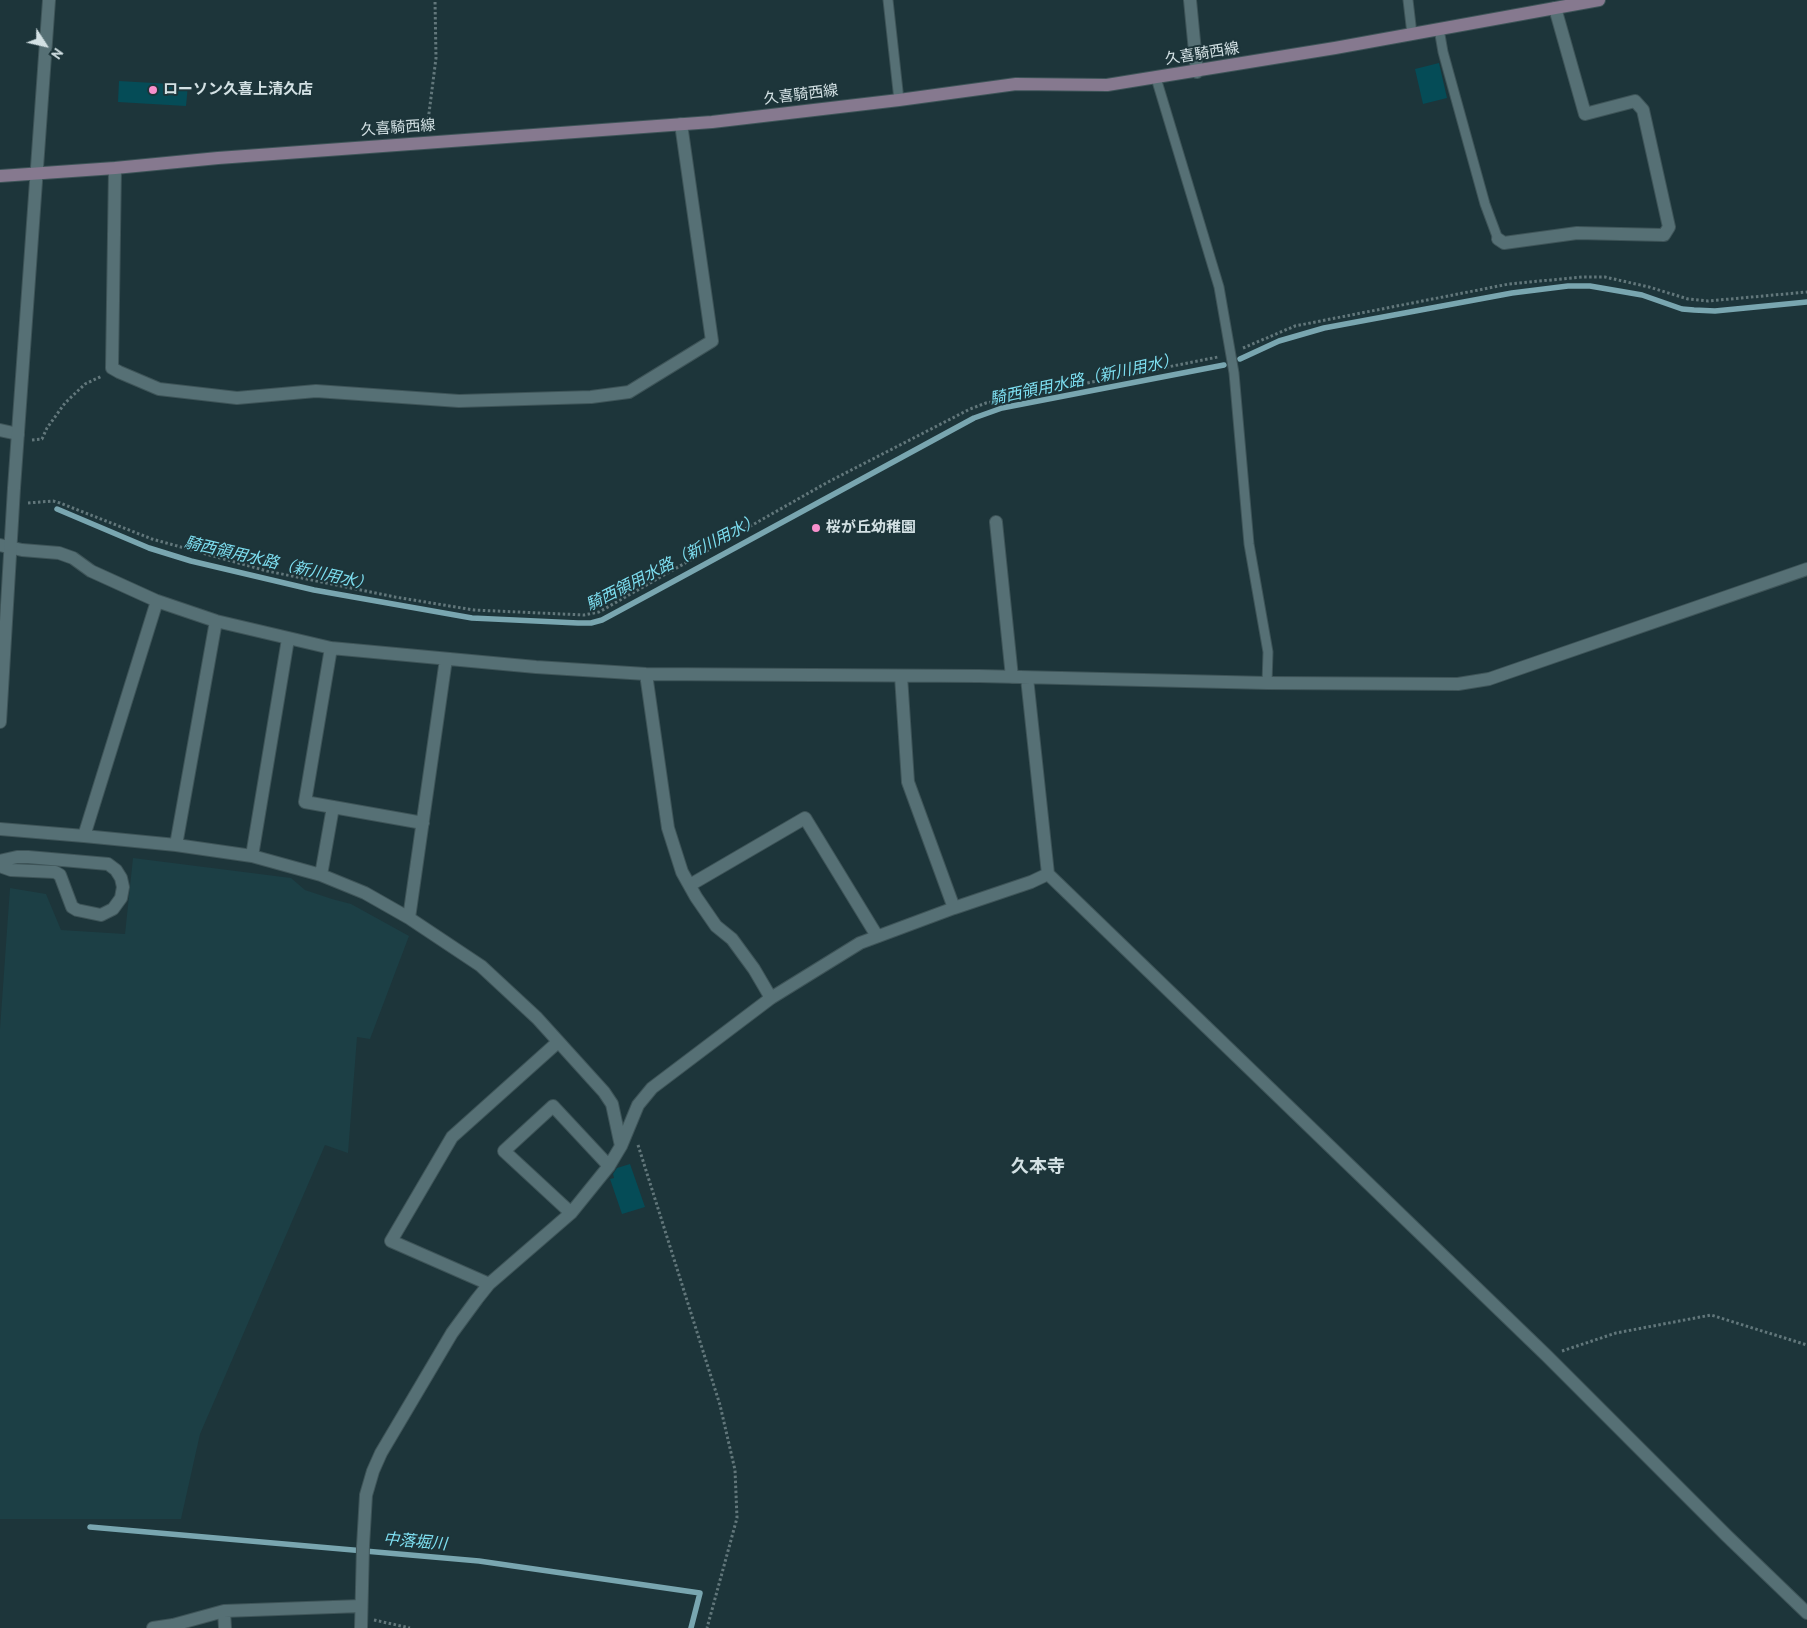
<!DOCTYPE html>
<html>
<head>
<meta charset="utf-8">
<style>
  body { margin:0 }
  #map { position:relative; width:1807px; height:1628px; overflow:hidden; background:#1d353a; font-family:"PT Sans",sans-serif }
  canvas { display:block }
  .north { position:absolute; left:20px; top:20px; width:50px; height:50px; -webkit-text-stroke:4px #1d353a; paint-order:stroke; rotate:125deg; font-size:14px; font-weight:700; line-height:20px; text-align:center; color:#d3e1e4 }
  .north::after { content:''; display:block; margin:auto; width:18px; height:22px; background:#d3e1e4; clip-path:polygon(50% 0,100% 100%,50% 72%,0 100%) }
</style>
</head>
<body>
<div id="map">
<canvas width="1807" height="1628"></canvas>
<div class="north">N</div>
</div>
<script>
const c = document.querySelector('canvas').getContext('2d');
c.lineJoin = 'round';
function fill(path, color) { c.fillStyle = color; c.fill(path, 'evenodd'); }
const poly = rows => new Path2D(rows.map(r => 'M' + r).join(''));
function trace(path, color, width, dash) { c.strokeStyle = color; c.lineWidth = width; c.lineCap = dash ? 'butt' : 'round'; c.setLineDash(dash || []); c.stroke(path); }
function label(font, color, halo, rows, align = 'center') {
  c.font = font + ' "PT Sans","Noto Sans JP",sans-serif'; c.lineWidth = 4; c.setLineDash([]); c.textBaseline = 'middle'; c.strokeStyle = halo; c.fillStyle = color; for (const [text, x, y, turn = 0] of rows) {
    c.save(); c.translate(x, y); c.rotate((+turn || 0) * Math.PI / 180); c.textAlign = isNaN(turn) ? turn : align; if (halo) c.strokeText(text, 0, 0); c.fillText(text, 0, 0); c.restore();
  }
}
fill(poly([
  [133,858,291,878,305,890,332,899,351,904,409,936,370,1039,357,1037,348,1153,325,1145,200,1434,181,1519,0,1519,0,1029,10,888,46,894,61,930,125,934]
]), '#1c3f45');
trace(poly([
  [1240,359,1279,341,1324,328,1512,293,1568,286,1590,286,1642,295,1682,309,1694,310,1715,311,1807,302],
  [57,509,149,548,191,561,314,590,472,618,578,623,591,623,602,620,652,593,974,418,1002,408,1224,365],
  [90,1527,479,1561,700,1593,691,1628]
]), '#79a6b0', 5.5);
fill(poly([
  [1439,63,1447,98,1423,104,1415,69],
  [119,81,188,85,186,106,118,102],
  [630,1164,645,1207,622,1214,610,1179,614,1178,613,1174,617,1168]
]), '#054c57');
const service = poly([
  [888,0,899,100],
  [1408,0,1412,34],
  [1439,29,1443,52,1485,204,1498,239],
  [1156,78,1219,287,1234,373,1249,544,1268,652,1267,683]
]);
const minor = poly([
  [115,168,112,368,119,372,159,389,237,398,316,391,459,401,591,397,629,392,712,341,681,124],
  [1498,239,1504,243,1577,233,1664,235,1669,227,1643,110,1635,101,1585,114,1555,8],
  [0,430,18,434],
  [996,522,1012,677],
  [0,545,22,550,59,553,73,558,91,571,157,601,216,621,331,648,536,667,646,674,979,676,1267,683,1458,684,1489,679,1807,569],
  [331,648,305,802,423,823],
  [646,674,668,828,682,872,696,897,716,926,732,939,754,969,771,998],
  [901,676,908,782,954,908],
  [1027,678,1048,874,1547,1356,1727,1536,1807,1613],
  [0,829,84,836,176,845,252,856,321,875,365,893,409,918,481,966,537,1018,604,1092,612,1104,621,1146],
  [84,836,157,601],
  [176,845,216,621],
  [252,856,288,639],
  [321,875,333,807],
  [690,885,805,818,877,936],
  [409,918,446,659],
  [571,1213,504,1151,553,1106,609,1166],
  [489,1284,391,1241,452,1137,558,1042],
  [224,1611,225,1628],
  [153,1628,173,1625,224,1611,361,1606],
  [361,1628,363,1546,366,1495,373,1471,381,1453,452,1333,477,1299,489,1284,571,1213,609,1166,621,1146,638,1105,652,1088,771,998,860,943,954,908,1031,882,1048,874]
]);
const tertiary = poly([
  [1190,0,1197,72],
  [0,722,14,488,49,0],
  [0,861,17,857,28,857,108,864,116,870,121,878,123,887,121,898,113,909,101,915,77,910,72,907,60,875,55,872,11,870,0,866]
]);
const secondary = poly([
  [0,176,115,168,218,158,712,122,899,100,1016,84,1107,85,1335,48,1599,0]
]);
trace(service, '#3e5458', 11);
trace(minor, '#3e5458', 14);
trace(tertiary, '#3e5458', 14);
trace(secondary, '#3e5458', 14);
trace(poly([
  [427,129,436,58,435,0],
  [1243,348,1295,326,1509,284,1582,277,1605,277,1649,287,1688,299,1708,301,1807,292],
  [32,440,42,439,47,428,65,403,85,384,102,376],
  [28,503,53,501,60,503,152,539,267,571,395,597,474,610,584,615,599,612,828,482,970,409,986,403,1218,357],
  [638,1145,720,1405,735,1470,737,1518,707,1628],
  [1562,1351,1616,1333,1711,1315,1807,1345],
  [374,1620,410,1628]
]), '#62777b', 3, [2.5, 2.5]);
trace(service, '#567075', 9);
trace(minor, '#567075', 12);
trace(tertiary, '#567075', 12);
trace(secondary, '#86798f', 12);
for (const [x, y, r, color] of [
  [153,90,5,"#f890cc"],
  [816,528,5,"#f890cc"]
]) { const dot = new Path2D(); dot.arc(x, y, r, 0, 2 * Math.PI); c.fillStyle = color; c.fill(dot); trace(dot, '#1d353a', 2); }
label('15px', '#d3e1e4', '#1d353a', [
  ["久喜騎西線",1202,54,-9],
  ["久喜騎西線",801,95,-7],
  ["久喜騎西線",398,128,-4]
]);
label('bold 15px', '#d3e1e4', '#1d353a', [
  ["ローソン久喜上清久店",163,90],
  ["桜が丘幼稚園",826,528]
], 'left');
label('italic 16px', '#7ddef0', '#1d353a', [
  ["騎西領用水路（新川用水）",1084,380,-12],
  ["騎西領用水路（新川用水）",673,563,-27],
  ["騎西領用水路（新川用水）",278,564,13],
  ["中落堀川",415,1542,5]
]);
label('bold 18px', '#d3e1e4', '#1d353a', [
  ["久本寺",1038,1167]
]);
</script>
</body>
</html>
